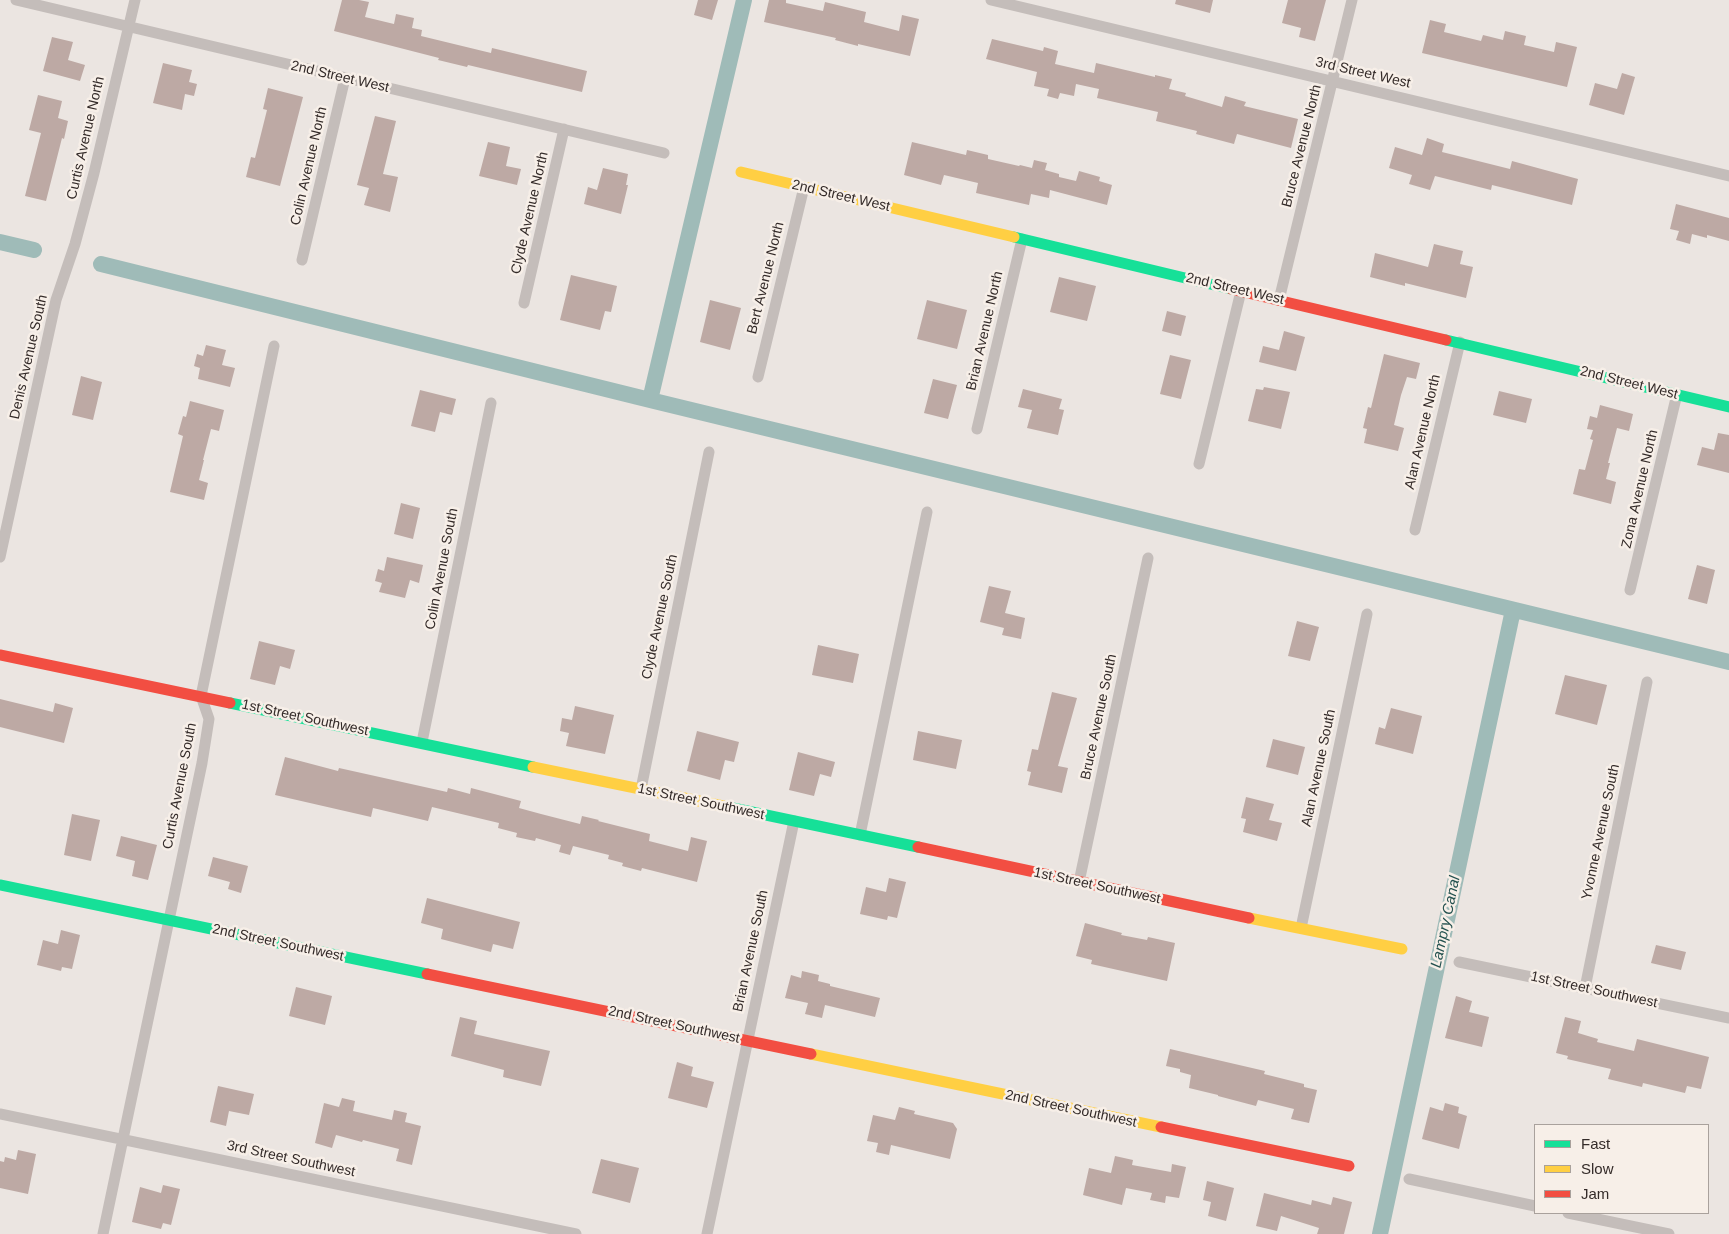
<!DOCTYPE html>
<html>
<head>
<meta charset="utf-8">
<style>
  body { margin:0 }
  #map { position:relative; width:1729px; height:1234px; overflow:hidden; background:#ebe5e1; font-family:Helvetica,sans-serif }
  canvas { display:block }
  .legend { position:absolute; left:1534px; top:1124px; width:175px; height:90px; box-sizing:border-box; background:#f7efe8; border:1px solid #a9a19c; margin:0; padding:6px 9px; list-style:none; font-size:15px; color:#342b29 }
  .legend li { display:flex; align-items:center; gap:10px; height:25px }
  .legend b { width:25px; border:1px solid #a9a19c }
</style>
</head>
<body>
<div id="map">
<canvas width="1729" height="1234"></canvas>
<ul class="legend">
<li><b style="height:6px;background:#16e098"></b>Fast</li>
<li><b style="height:6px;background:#ffcf43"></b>Slow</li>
<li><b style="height:6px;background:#f24e42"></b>Jam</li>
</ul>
</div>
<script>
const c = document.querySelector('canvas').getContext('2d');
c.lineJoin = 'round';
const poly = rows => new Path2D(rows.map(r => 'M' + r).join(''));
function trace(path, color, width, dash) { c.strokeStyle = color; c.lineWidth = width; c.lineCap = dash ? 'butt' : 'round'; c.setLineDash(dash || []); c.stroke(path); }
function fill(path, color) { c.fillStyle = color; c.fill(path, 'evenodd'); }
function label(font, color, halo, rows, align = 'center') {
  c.font = font + ' Helvetica,sans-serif'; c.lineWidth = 5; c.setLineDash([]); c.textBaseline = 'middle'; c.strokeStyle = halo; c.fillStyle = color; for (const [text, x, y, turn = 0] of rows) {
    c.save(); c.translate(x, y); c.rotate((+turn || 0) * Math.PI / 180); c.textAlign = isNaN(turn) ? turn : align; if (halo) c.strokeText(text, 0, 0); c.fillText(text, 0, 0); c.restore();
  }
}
trace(poly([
  [0,242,34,250],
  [101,264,650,400,1729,662],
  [650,400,744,0],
  [1380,1234,1513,610]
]), '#9fbbb8', 16);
fill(poly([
  [342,0,359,0,369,2,365,17,394,24,396,14,414,18,412,28,422,30,421,36,491,53,492,48,587,71,582,92,468,65,467,67,438,60,439,58,334,31],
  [698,0,718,0,712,20,694,15],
  [769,0,786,0,786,3,823,11,825,2,866,12,864,22,899,31,902,15,919,19,910,56,858,44,858,46,835,40,836,38,764,22],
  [1176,0,1213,0,1210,13,1175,4],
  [1288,0,1326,0,1315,41,1299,37,1301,28,1282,23],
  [1430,20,1446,24,1444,32,1481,41,1483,35,1503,40,1505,31,1526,36,1524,45,1554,52,1556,42,1577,47,1567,87,1422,53],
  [52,37,73,42,68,60,85,65,80,81,43,71],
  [992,39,1043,51,1044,47,1058,51,1055,64,1094,73,1096,63,1155,77,1155,75,1172,79,1169,89,1186,93,1185,96,1222,107,1225,96,1246,102,1244,106,1298,119,1291,148,1237,134,1234,144,1196,134,1197,131,1156,121,1158,112,1097,98,1099,89,1076,84,1074,96,1060,93,1058,99,1047,96,1049,89,1034,86,1037,72,986,59],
  [163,63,192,70,189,82,197,84,194,96,185,94,182,110,153,103],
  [1622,73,1635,77,1624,115,1589,105,1595,83,1617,89],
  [268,88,303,97,280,186,246,177,251,157,255,158,267,110,263,109],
  [38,95,62,101,58,118,68,121,64,139,62,138,46,201,25,196,41,133,29,130],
  [375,116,396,121,383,174,398,177,390,212,364,205,369,188,357,185],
  [1427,138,1444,144,1442,152,1510,169,1512,161,1578,179,1572,205,1492,185,1491,190,1435,176,1430,190,1409,184,1412,175,1389,168,1395,147,1422,155],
  [488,142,510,147,506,166,521,169,517,185,479,176],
  [912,142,966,155,967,150,988,155,988,159,1019,166,1020,165,1032,168,1034,160,1047,163,1045,170,1059,174,1059,177,1076,181,1079,171,1100,177,1099,181,1112,185,1107,205,1050,190,1049,198,1031,194,1029,205,976,193,978,183,944,175,941,185,904,175],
  [603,168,628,174,626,185,628,185,621,214,584,204,588,187,597,190],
  [1676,204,1729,218,1729,241,1707,235,1707,238,1692,234,1690,244,1676,240,1679,231,1670,229],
  [1434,244,1463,251,1460,264,1473,267,1466,298,1405,283,1405,286,1370,277,1375,253,1428,267],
  [571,275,617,286,611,312,605,311,600,330,560,320],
  [1059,277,1096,286,1087,321,1050,312],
  [710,300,741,308,730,350,700,342],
  [927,300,967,310,957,349,917,339],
  [1167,311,1186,316,1181,336,1162,331],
  [1284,331,1305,337,1296,371,1259,362,1263,346,1279,350],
  [206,345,226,350,222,365,235,368,230,387,198,379,200,368,194,366,197,354,203,356],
  [1384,354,1420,363,1416,379,1407,377,1401,395,1394,425,1404,428,1398,451,1364,443,1367,429,1363,428,1368,407,1371,408],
  [1170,355,1191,360,1181,399,1160,394],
  [81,376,102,382,93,420,72,415],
  [933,379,957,385,948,419,924,413],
  [1264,387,1290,392,1281,429,1248,421,1256,389,1263,390],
  [1023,389,1062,399,1059,409,1064,410,1058,435,1027,428,1032,410,1018,407],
  [420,390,456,399,452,415,440,412,435,432,411,426],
  [1499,391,1532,399,1526,423,1493,415],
  [190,401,224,410,219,431,211,429,203,460,204,460,199,480,208,483,204,500,170,492,183,436,178,434,183,416,186,417],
  [1600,405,1633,414,1629,431,1617,428,1608,463,1610,463,1606,479,1616,482,1611,504,1573,494,1579,469,1585,470,1593,440,1590,439,1593,430,1587,429,1590,416,1597,418],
  [1718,433,1729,435,1729,473,1697,465,1702,447,1714,450],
  [401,503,420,508,413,539,394,534],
  [387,557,423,565,419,583,410,580,405,598,379,592,382,583,375,581,378,569,384,571],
  [1697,565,1715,570,1707,604,1688,599],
  [989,586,1011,591,1005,613,1025,618,1021,639,1002,635,1004,628,980,622],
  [1297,621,1319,627,1310,661,1288,656],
  [259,641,295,650,290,669,280,666,275,685,250,679],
  [818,645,859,654,853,683,812,675],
  [1565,675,1607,685,1597,725,1555,714],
  [1052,692,1077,698,1058,766,1068,768,1062,793,1028,785,1031,772,1027,771,1032,749,1038,750],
  [0,699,53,712,55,703,73,708,64,743,0,727],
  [575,706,614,715,605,754,566,746,569,733,560,731,562,718,572,720],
  [1391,708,1422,716,1413,754,1375,744,1379,727,1385,729],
  [697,731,739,742,734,762,725,760,720,780,687,771],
  [918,731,962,740,956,769,913,760],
  [1273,739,1305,747,1298,775,1266,767],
  [798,752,835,762,831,777,820,774,814,796,789,790],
  [285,757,338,771,339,768,447,792,448,788,470,794,471,788,521,801,519,808,541,814,580,824,582,816,599,820,598,821,650,834,649,841,688,851,691,837,707,841,697,882,642,868,641,871,622,866,623,863,608,859,609,855,573,846,570,855,559,852,561,845,536,838,535,841,516,837,517,833,498,828,499,823,432,807,428,821,373,808,371,817,275,795],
  [1246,797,1274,804,1269,820,1282,823,1277,841,1243,832,1246,819,1241,818],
  [72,814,100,820,91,861,64,855],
  [121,836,157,845,148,880,132,876,135,861,116,856],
  [213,857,248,866,241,893,228,889,230,882,208,876],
  [889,878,906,882,897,918,888,916,887,920,860,914,866,887,886,892],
  [427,898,520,922,513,949,493,944,491,952,441,939,443,929,421,923],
  [1085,923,1122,933,1121,935,1147,940,1148,937,1175,943,1167,981,1091,964,1092,960,1076,956],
  [61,930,80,935,72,969,62,967,61,971,37,965,43,940,58,944],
  [1656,945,1686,952,1681,970,1651,963],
  [802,971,819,975,818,981,830,984,830,986,880,998,875,1017,825,1005,822,1018,805,1014,808,1003,785,998,791,975,801,978],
  [296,987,332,996,325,1025,289,1016],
  [1456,996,1472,1001,1469,1012,1489,1017,1482,1047,1445,1038],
  [460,1017,477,1021,474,1034,550,1051,541,1086,503,1077,504,1070,451,1056],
  [1565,1017,1581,1021,1578,1033,1598,1039,1597,1042,1634,1051,1637,1039,1709,1057,1701,1089,1687,1086,1685,1093,1643,1083,1642,1087,1608,1079,1611,1069,1567,1059,1568,1056,1556,1053],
  [1170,1049,1265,1071,1264,1074,1304,1084,1304,1087,1317,1090,1309,1123,1291,1119,1294,1109,1258,1100,1256,1106,1218,1096,1218,1095,1189,1088,1191,1075,1180,1072,1180,1069,1166,1066],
  [677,1062,693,1067,691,1076,714,1082,707,1108,668,1098],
  [218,1086,254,1094,249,1115,229,1111,226,1126,210,1122],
  [342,1098,355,1101,353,1111,392,1120,394,1110,407,1113,405,1122,421,1126,412,1165,396,1161,399,1149,363,1140,362,1142,336,1135,332,1148,315,1143,324,1103,339,1107],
  [1445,1103,1459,1107,1458,1113,1467,1116,1459,1149,1422,1139,1430,1107,1443,1111],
  [899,1107,915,1111,914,1114,953,1123,957,1129,950,1159,891,1145,889,1155,876,1152,878,1143,867,1141,873,1115,895,1120],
  [18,1150,36,1154,28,1194,0,1188,0,1161,4,1162,5,1157,16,1160],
  [1115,1156,1133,1160,1132,1165,1171,1172,1172,1164,1186,1167,1179,1198,1166,1196,1165,1203,1150,1200,1152,1193,1126,1188,1122,1205,1083,1195,1089,1168,1111,1173],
  [601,1159,639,1168,630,1203,592,1193],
  [1207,1181,1234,1188,1226,1221,1208,1216,1211,1202,1203,1200],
  [163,1185,180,1189,171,1225,163,1223,161,1229,132,1222,140,1187,161,1193],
  [1264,1193,1311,1205,1312,1200,1331,1205,1333,1197,1352,1202,1344,1234,1317,1234,1319,1228,1281,1216,1277,1231,1256,1226]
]), '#bda9a4');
trace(poly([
  [16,0,664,153],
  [991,0,1729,176],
  [302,260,345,78],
  [1279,300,1352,0],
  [524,303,564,129],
  [758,377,804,187],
  [977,429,1022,239],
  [1199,464,1241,291],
  [1415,530,1460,342],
  [0,557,56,300,75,244,94,173,135,0],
  [1630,590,1677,394],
  [422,742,491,403],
  [641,789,709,452],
  [860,835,927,512],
  [1079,882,1148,558],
  [1301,928,1367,614],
  [1459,962,1729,1018],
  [1585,988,1647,682],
  [0,1114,576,1234],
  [1409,1179,1535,1206],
  [1568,1213,1669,1234],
  [103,1234,202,763,209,719,201,696,274,346],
  [707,1234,794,821]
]), '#c4bdba', 11);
trace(poly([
  [1014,237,1231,289],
  [1446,340,1729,407],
  [230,703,533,767],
  [728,807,918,847],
  [0,885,427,974]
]), '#16e098', 11);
trace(poly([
  [741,172,1014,237],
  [533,767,728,807],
  [1249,918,1402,949],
  [811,1054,1161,1127]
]), '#ffcf43', 11);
trace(poly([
  [1231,289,1446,340],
  [0,655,230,703],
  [918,847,1249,918],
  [427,974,811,1054],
  [1161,1127,1349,1166]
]), '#f24e42', 11);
label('14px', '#342b29', '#f7efe8', [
  ["3rd Street West",1363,73,13],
  ["2nd Street West",340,77,13],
  ["Curtis Avenue North",86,138,-77],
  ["Bruce Avenue North",1302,146,-76],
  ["Colin Avenue North",309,166,-77],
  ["2nd Street West",841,196,13],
  ["Clyde Avenue North",530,213,-77],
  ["Bert Avenue North",766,278,-76],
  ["2nd Street West",1235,289,13],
  ["Brian Avenue North",985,331,-77],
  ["Denis Avenue South",29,357,-77],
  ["2nd Street West",1629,383,14],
  ["Alan Avenue North",1423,432,-77],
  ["Zona Avenue North",1640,489,-77],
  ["Colin Avenue South",442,569,-79],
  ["Clyde Avenue South",660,617,-78],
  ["Bruce Avenue South",1099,717,-78],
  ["1st Street Southwest",305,718,12],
  ["Alan Avenue South",1319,768,-78],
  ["Curtis Avenue South",180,786,-79],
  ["1st Street Southwest",701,802,12],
  ["Yvonne Avenue South",1601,832,-78],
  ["1st Street Southwest",1097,886,12],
  ["2nd Street Southwest",278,943,12],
  ["Brian Avenue South",751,951,-78],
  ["1st Street Southwest",1594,990,12],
  ["2nd Street Southwest",674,1025,12],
  ["2nd Street Southwest",1071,1109,12],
  ["3rd Street Southwest",291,1159,12]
]);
label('italic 15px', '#23514f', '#f7efe8', [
  ["Lampry Canal",1446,922,-78]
]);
</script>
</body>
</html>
